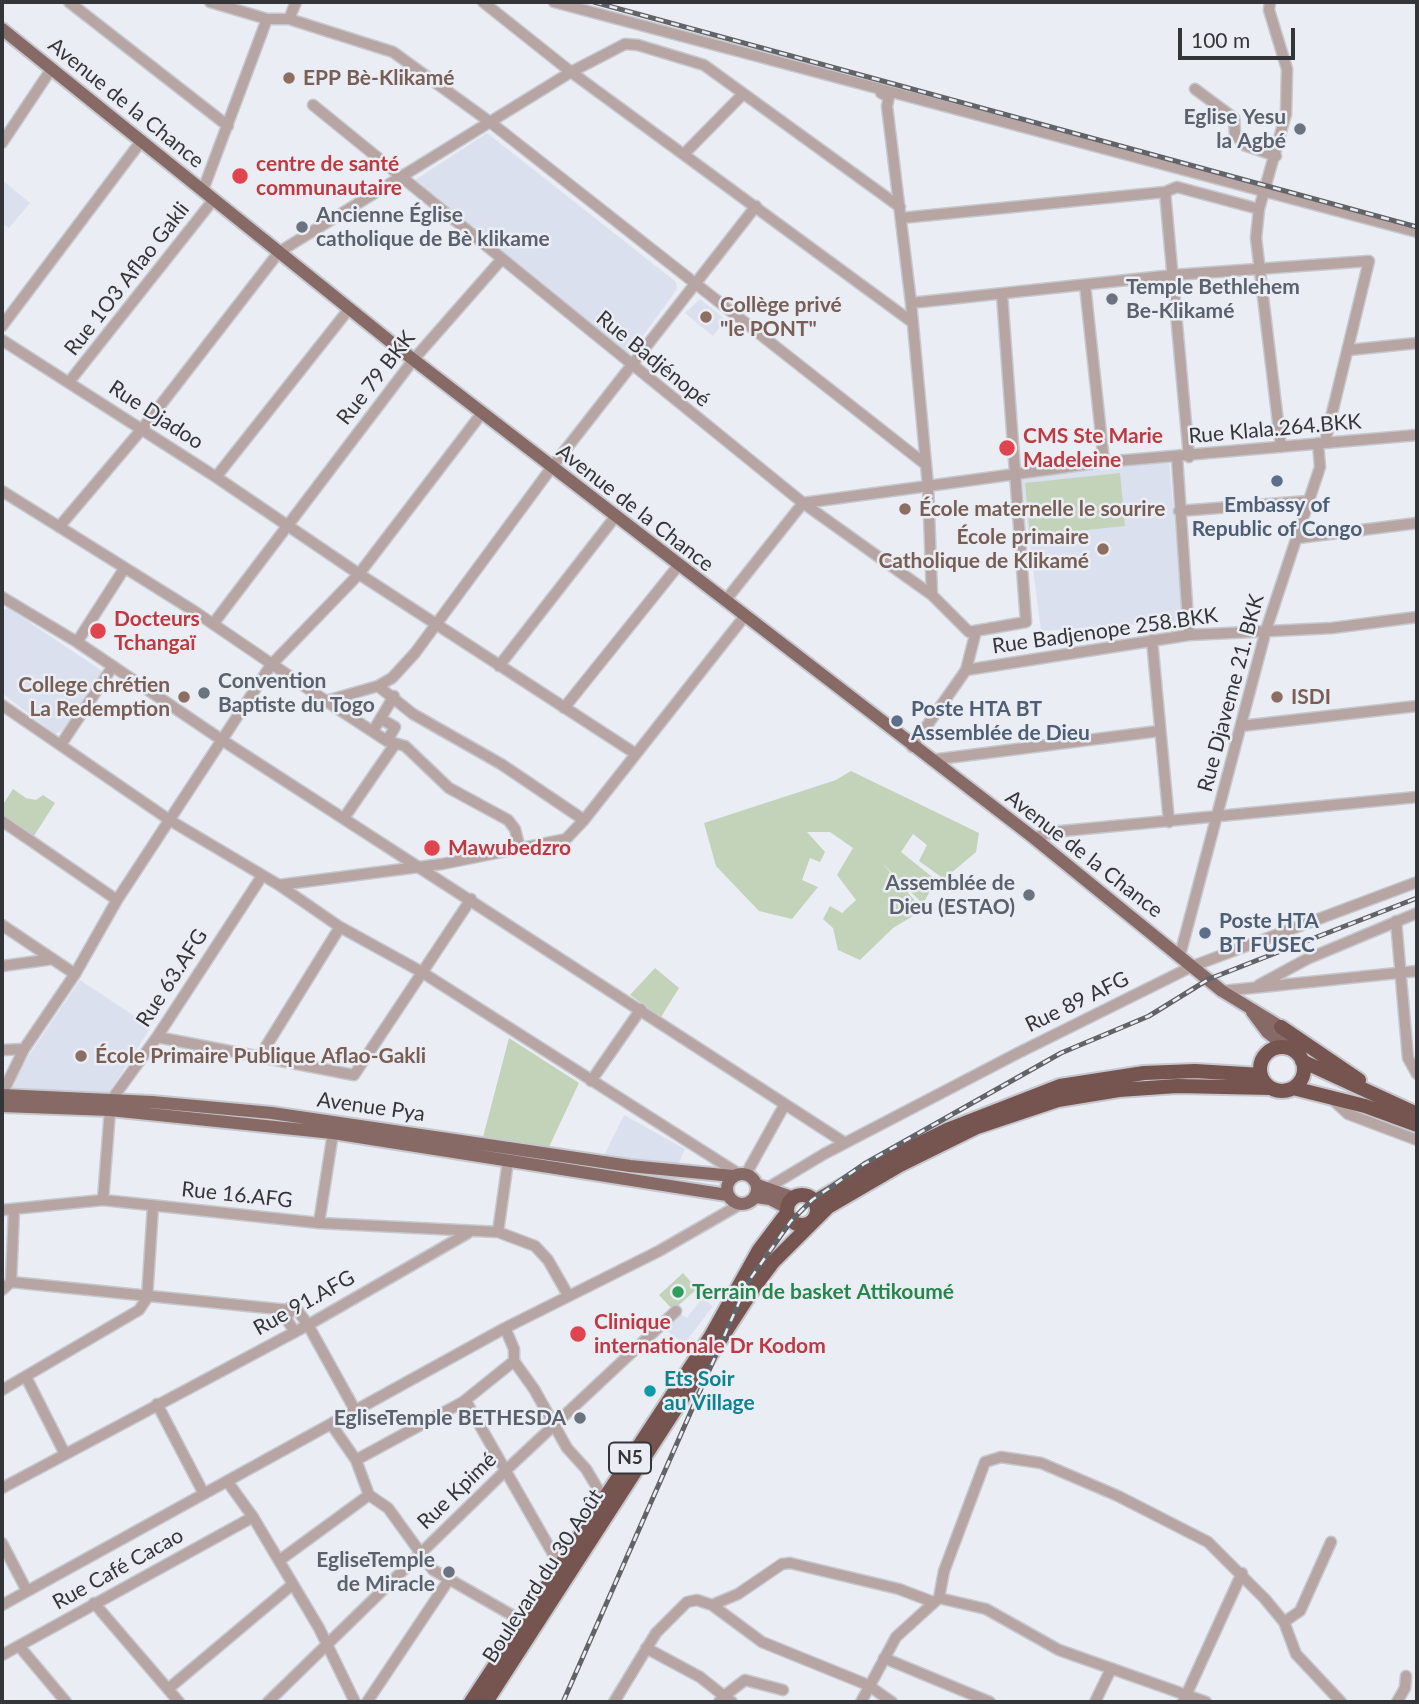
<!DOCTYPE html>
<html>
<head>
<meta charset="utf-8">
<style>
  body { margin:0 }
  #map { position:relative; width:1419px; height:1704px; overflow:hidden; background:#eaedf4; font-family:Lato,sans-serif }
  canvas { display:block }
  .frame { position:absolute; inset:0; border:4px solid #343538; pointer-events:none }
  .scale { position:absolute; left:1178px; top:28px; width:117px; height:32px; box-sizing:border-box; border:4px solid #343538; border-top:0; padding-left:9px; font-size:21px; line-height:24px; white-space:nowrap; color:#343538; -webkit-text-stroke:5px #eaedf4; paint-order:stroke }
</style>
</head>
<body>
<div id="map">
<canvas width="1419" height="1704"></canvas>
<div class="frame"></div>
<div class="scale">100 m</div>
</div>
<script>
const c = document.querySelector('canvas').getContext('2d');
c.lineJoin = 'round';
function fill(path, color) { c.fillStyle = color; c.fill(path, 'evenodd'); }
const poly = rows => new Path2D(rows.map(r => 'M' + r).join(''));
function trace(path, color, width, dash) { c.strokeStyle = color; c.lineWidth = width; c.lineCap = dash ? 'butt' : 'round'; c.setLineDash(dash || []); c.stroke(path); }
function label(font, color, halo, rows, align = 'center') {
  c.font = font + ' Lato,sans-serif'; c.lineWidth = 5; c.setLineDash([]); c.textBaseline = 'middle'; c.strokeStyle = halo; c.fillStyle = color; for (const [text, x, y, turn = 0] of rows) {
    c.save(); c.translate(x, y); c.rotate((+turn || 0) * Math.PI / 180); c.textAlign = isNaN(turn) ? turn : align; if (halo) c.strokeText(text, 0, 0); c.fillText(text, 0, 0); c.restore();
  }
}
fill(poly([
  [487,133,676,282,677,289,629,355,415,180],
  [2,180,30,203,9,228,2,223],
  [700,299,726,320,713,336,685,313],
  [1169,460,1183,621,1041,631,1021,476],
  [8,608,102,671,66,729,55,734,2,693,2,611],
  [80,980,151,1027,108,1094,11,1087,9,1085],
  [624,1115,685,1149,677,1167,604,1155],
  [702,1298,713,1306,684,1344,666,1330,679,1313,687,1318]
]), '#dbe0ee');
fill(poly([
  [1120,473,1125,526,1030,536,1025,483],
  [851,771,979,833,976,852,944,879,919,861,927,845,913,834,901,852,936,880,923,904,882,863,923,910,893,928,860,960,838,950,833,928,823,919,830,906,842,913,856,900,837,875,853,848,830,832,807,832,825,852,820,862,810,858,802,880,818,887,792,919,759,911,716,866,704,823,836,780],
  [13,789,26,798,36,800,43,795,55,803,32,839,2,817,2,806],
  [655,968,679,988,661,1017,630,995],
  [509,1038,579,1083,548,1149,483,1137],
  [683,1273,697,1289,673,1310,659,1295]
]), '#c2d3ba');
const minor = poly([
  [69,2,228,126],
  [210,2,267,19,289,19,393,52,490,122,925,464],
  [483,2,571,72,912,322],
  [554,2,1417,232],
  [1270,2,1269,10,1287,69,1286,114,1259,209,1256,238,1281,447],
  [289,19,296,2],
  [1195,89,1234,118,1235,134,1244,145,1276,156],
  [881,93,889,97,887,106,911,303,928,486,932,595],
  [313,105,803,503,932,595,969,632,1026,622,1002,294],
  [2,143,52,68],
  [685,153,743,94],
  [203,190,267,19],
  [1165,192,1189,457],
  [901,218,1165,192,1177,187,1259,209],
  [1085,285,1104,462],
  [911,303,1174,275,1369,261,1325,442],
  [2,326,142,140],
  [2,340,216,477,359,574,636,754],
  [1349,350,1417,343],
  [69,382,214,199],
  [1177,457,1189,635],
  [216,477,349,309],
  [2,491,194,611,326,701,378,686,392,678,415,653,552,467,756,206],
  [1179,511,1309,501],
  [59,527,142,429,279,252,571,72,625,44,638,45,704,65,900,207],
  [1298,538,1417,523],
  [2,597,77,642,222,740,845,1143],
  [725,601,803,503,1104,462,1417,435],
  [213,624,414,359,501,260],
  [1152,640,1169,822],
  [77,642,124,569],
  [499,666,615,517],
  [966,670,1189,635,1332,628,1417,617],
  [378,686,413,714,501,764,584,820],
  [326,701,387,741,405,746,449,788,508,820,515,829,520,849],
  [2,705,171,821,279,885,340,927,420,971,739,1174],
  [564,708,678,566],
  [381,719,395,727,387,741],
  [1241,726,1417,706],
  [373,731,394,696],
  [62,743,113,666],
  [912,747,966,670,976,631],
  [931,760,1159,731],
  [344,818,395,744],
  [2,821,117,900],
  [1034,838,1052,832,1417,797],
  [279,885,442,864,566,839,584,820,744,617],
  [1396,921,1408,1058,1417,1074],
  [2,925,75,974],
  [1180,955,1266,630,1320,467,1318,443],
  [2,966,53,959],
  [1259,985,1307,959,1417,913],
  [1222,991,1417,971],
  [157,1037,354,1075,471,899],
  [2,1050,24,1049],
  [260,1056,340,927],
  [591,1081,641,1009],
  [2,1094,24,1049,75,974,117,900,271,665,359,574,482,413],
  [1331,1098,1348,1114,1417,1140],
  [112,1099,157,1037,262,876],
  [746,1174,785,1104],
  [769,1187,824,1154,1018,1053,1193,966,1417,882],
  [103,1200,110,1110],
  [2,1210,103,1200,319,1223,498,1232,535,1246,548,1260,568,1295],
  [319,1223,333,1133],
  [498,1232,508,1161],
  [11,1282,298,1311,308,1325,355,1410],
  [2,1290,11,1282,14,1209],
  [289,1308,287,1320,295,1332],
  [505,1328,514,1349,514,1361,534,1389,567,1448,586,1469,604,1499],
  [26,1377,65,1454],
  [2,1390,139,1310,147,1298,153,1206],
  [463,1402,467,1403,560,1566],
  [157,1404,204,1494],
  [331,1424,356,1460,369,1495,388,1508,433,1570,524,1622],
  [356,1460,463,1402,514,1361],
  [227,1481,253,1517,319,1628,355,1702],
  [2,1488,308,1325,468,1233],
  [2,1543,27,1591],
  [280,1560,369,1495],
  [939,1598,986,1609,1059,1650,1206,1702],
  [94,1603,179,1702],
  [2,1605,505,1328,659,1251,739,1205],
  [712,1605,738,1594,782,1564,790,1563,899,1589,933,1602],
  [1284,1622,1300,1611,1331,1542],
  [19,1646,66,1702],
  [646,1648,700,1677,724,1696,745,1680,783,1690],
  [2,1655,253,1517],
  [884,1658,990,1702],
  [168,1689,293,1584],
  [268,1702,504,1472,676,1311],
  [367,1702,448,1581],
  [614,1702,656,1633,687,1602,697,1600,712,1605,762,1642,868,1685,892,1702],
  [719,1702,724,1696,732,1702],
  [861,1702,896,1637,939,1598,944,1571,985,1462,1001,1457,1041,1463,1118,1496,1208,1542,1265,1599,1284,1622,1296,1654,1341,1702],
  [1095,1702,1111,1669],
  [1183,1702,1242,1573],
  [1397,1702,1405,1688,1406,1676]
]);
const major = poly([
  [2,29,397,347,1034,838,1222,991,1281,1027,1293,1050],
  [1252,1012,1267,1032,1286,1047],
  [2,1095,152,1102,272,1113,630,1166,733,1176],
  [2,1106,110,1110,333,1133,727,1195],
  '727 1189a15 15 0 1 1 30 0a15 15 0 1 1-30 0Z',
  [757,1185,794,1198],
  [756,1197,770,1199,787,1208]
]);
const highway = poly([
  [1281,1027,1359,1080],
  '1260 1069a22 22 0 1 1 44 0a22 22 0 1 1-44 0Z',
  [1302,1061,1417,1114],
  [1293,1088,1365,1106,1417,1125],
  '787 1210a15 15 0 1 1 30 0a15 15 0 1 1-30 0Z',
  [814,1202,892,1157,947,1130,1060,1086,1144,1073,1195,1071,1261,1075],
  [471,1702,711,1336,759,1250,787,1213],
  [486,1702,755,1286,773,1262,828,1207,900,1165,977,1127,1058,1100,1119,1090,1177,1086,1271,1088]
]);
trace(minor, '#c6c8ce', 13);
trace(major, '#c6c8ce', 16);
trace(highway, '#c6c8ce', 18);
trace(minor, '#b6a5a2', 10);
trace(major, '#876965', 12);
trace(highway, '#76544f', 14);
const rail = poly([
  [594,2,1417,227],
  [563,1702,748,1282,791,1221,812,1200,864,1164,1061,1053,1149,1016,1209,979,1417,898]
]);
trace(rail, '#626367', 5);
trace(rail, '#eaedf4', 2.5, [8]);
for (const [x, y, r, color] of [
  [289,78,7,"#8d6e63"],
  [1300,129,7,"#6b7280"],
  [240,176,9,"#e0444e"],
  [302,227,7,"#6b7280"],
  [1112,299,7,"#6b7280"],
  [706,317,7,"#8d6e63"],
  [1007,448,9,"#e0444e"],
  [1277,481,7,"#5c6f8a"],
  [905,509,7,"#8d6e63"],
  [1103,549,7,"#8d6e63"],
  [98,631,9,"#e0444e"],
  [204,693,7,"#6b7280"],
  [184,697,7,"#8d6e63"],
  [1277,697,7,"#8d6e63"],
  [897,721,7,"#5c6f8a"],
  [432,848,9,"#e0444e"],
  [1029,895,7,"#6b7280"],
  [1205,933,7,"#5c6f8a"],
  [81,1056,7,"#8d6e63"],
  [678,1292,7,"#2e9e5b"],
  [578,1334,9,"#e0444e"],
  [650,1391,7,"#0f9aa8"],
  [580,1418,7,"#6b7280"],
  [449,1572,7,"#6b7280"]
]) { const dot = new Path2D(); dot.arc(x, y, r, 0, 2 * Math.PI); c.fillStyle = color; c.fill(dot); trace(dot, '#eaedf4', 2.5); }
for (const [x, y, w] of [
  [630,1458,42]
]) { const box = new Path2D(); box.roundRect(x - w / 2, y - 15.5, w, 31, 5); c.fillStyle = '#eaedf4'; c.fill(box); trace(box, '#343538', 2); }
label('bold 19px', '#343538', null, [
  ["N5",630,1458]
]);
label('bold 21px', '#785e54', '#eaedf4', [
  ["EPP Bè-Klikamé",303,78],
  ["Collège privé",720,305],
  ["\"le PONT\"",720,329],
  ["École maternelle le sourire",919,509],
  ["École primaire",1089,537,"right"],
  ["Catholique de Klikamé",1089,561,"right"],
  ["College chrétien",170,685,"right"],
  ["La Redemption",170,709,"right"],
  ["ISDI",1291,697],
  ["École Primaire Publique Aflao-Gakli",95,1056]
], 'left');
label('21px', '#343538', '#eaedf4', [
  ["Avenue de la Chance",126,103,39],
  ["Rue 1O3 Aflao Gakli",127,279,-52],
  ["Rue Badjénopé",653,359,39],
  ["Rue 79 BKK",376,378,-52],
  ["Rue Djadoo",156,415,33],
  ["Rue Klala.264.BKK",1275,429,-5],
  ["Avenue de la Chance",635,508,38],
  ["Rue Badjenope 258.BKK",1105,631,-8],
  ["Rue Djaveme 21. BKK",1231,693,-75],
  ["Avenue de la Chance",1084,854,38],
  ["Rue 63.AFG",172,978,-57],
  ["Rue 89 AFG",1077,1002,-26],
  ["Avenue Pya",371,1107,8],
  ["Rue 16.AFG",237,1195,6],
  ["Rue 91.AFG",304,1303,-29],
  ["Rue Kpimé",457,1491,-44],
  ["Rue Café Cacao",118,1569,-29],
  ["Boulevard du 30 Août",543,1576,-57]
]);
label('bold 21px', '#5b616d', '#eaedf4', [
  ["Eglise Yesu",1286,117],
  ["la Agbé",1286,141],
  ["Ancienne Église",316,215,"left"],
  ["catholique de Bè klikame",316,239,"left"],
  ["Temple Bethlehem",1126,287,"left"],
  ["Be-Klikamé",1126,311,"left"],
  ["Convention",218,681,"left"],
  ["Baptiste du Togo",218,705,"left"],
  ["Assemblée de",1015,883],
  ["Dieu (ESTAO)",1015,907],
  ["EgliseTemple BETHESDA",566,1418],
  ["EgliseTemple",435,1560],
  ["de Miracle",435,1584]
], 'right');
label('bold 21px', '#be3a42', '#eaedf4', [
  ["centre de santé",256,164],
  ["communautaire",256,188],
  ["CMS Ste Marie",1023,436],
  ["Madeleine",1023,460],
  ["Docteurs",114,619],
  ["Tchangaï",114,643],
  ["Mawubedzro",448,848],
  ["Clinique",594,1322],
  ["internationale Dr Kodom",594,1346]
], 'left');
label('bold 21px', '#4e5e75', '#eaedf4', [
  ["Embassy of",1277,505,"center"],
  ["Republic of Congo",1277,529,"center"],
  ["Poste HTA BT",911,709],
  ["Assemblée de Dieu",911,733],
  ["Poste HTA",1219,921],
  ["BT FUSEC",1219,945]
], 'left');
label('bold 21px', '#27864d', '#eaedf4', [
  ["Terrain de basket Attikoumé",692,1292]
], 'left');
label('bold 21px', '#0d838f', '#eaedf4', [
  ["Ets Soir",664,1379],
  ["au Village",664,1403]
], 'left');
</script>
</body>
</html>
